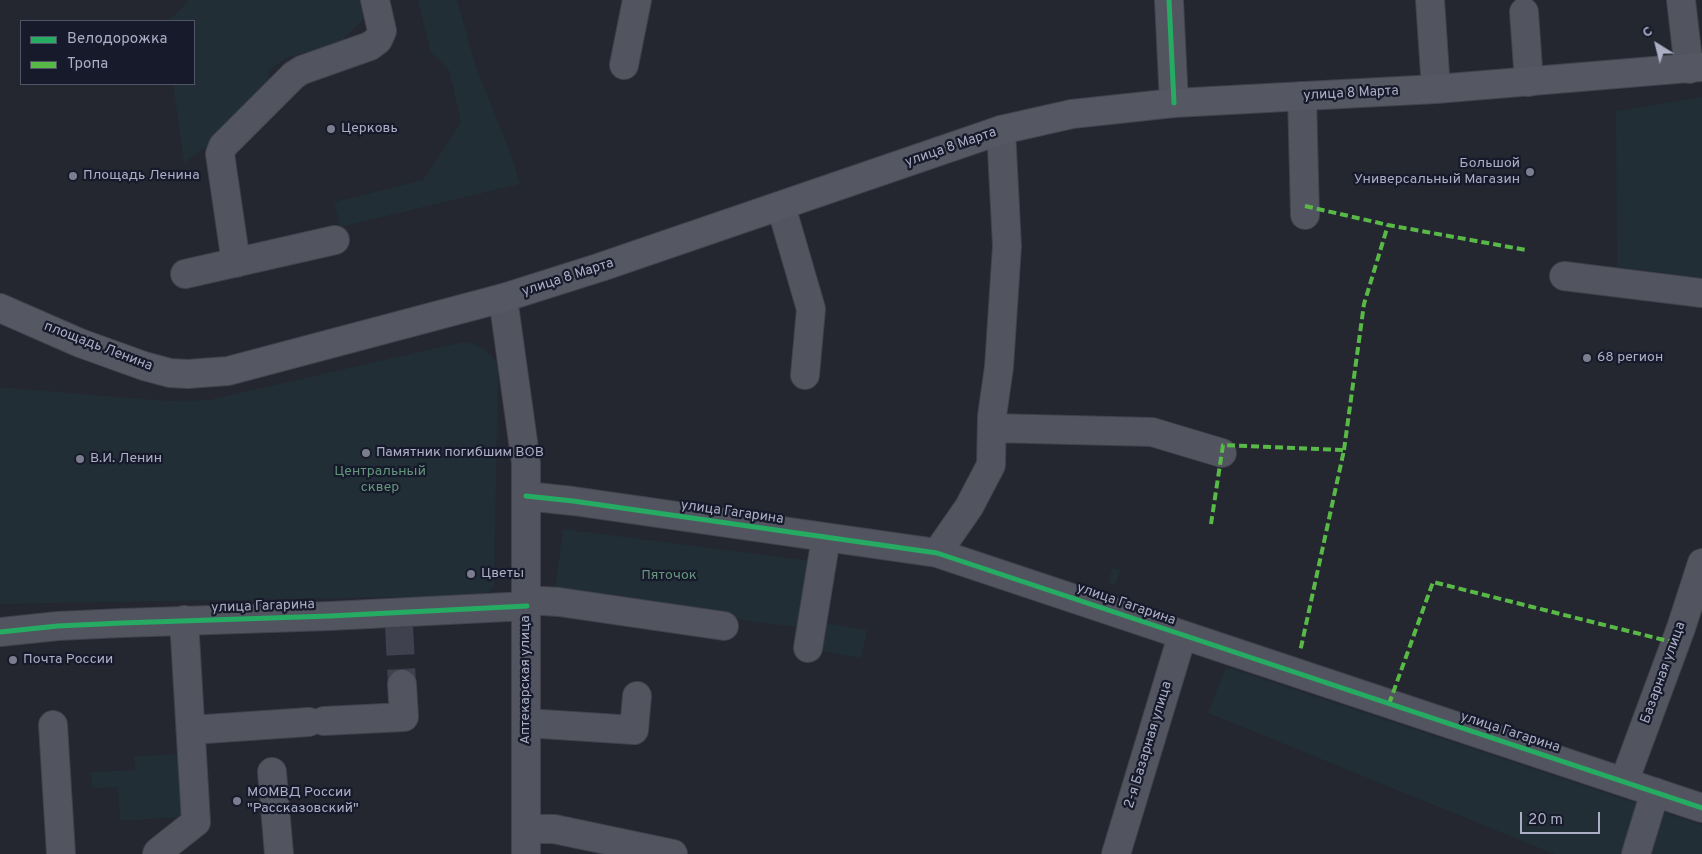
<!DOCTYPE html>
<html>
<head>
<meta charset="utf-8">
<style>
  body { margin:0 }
  #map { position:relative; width:1702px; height:854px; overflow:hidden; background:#242630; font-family:Overpass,sans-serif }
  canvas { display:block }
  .legend { position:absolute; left:20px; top:20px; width:175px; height:65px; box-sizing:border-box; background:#171a2b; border:1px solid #525568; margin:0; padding:6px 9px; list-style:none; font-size:15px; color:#abaec4 }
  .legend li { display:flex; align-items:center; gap:10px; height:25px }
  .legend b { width:25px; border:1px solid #525568 }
  .north { position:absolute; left:1632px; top:20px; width:50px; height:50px; -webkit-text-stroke:4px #171a2b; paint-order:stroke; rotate:324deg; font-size:14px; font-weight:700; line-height:20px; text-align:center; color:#abaec4 }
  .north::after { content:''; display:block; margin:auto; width:18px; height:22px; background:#abaec4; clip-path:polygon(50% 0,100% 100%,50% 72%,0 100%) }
  .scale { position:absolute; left:1520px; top:812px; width:80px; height:22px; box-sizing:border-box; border:2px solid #abaec4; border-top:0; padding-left:6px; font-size:15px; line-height:18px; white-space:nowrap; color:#abaec4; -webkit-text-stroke:4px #171a2b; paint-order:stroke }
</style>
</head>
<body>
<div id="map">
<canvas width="1702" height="854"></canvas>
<ul class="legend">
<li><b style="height:6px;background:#26ab63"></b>Велодорожка</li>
<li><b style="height:6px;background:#58b947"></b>Тропа</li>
</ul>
<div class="north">С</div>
<div class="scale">20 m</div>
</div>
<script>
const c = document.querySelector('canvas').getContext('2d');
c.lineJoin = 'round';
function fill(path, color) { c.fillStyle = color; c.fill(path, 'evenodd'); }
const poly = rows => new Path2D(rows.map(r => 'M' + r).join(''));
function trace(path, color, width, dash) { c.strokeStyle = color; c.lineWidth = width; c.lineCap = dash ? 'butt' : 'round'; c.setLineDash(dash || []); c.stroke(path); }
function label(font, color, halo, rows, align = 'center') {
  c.font = font + ' Overpass,sans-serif'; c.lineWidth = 4.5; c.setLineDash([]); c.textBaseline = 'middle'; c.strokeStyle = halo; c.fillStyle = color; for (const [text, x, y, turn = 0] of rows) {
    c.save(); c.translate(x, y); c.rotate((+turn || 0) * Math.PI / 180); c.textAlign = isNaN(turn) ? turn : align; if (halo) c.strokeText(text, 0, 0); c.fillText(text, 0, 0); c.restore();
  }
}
fill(poly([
  [189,0,374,0,375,7,339,43,286,58,268,71,274,95,184,163,173,84,194,84,194,21,169,21],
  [418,0,457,0,477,70,511,155,520,184,340,227,334,202,423,180,461,122,449,70,430,51],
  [1702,97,1702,278,1617,267,1616,111],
  [463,342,470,343,483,348,495,360,498,369,494,587,486,594,461,596,0,604,0,387,168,401,209,400],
  [563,529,812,561,804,628,554,596],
  [1112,568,1120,570,1115,585,1108,583],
  [822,622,867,630,861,658,817,650],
  [1226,667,1702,825,1702,854,1554,854,1208,713],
  [179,754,182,817,120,821,118,787,92,788,91,772,135,770,134,756]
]), '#212e36');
trace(poly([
  [399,627,402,684]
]), '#3f414e', 28, [28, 14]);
const minor = poly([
  [1169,0,1174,103],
  [1430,0,1436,89],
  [1681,0,1689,69],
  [1524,12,1529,82],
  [624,65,637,0],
  [1302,96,1305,215],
  [781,206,811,309,805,375],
  [236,263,220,154,223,146,294,75,302,70,370,46,378,40,382,31,375,0],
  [185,274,335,240],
  [1564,276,1702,293],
  [503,298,526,463,526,854],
  [992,428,1152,432,1222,453],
  [526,496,573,501,937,553,1702,808],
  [937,553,969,507,991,465,992,416,999,367,1007,246,1001,130],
  [527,600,559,602,724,626],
  [0,632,58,626,122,623,330,616,527,606],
  [808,648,826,538],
  [324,721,404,717,402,684],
  [526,723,634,730,637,696],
  [53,725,61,854],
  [191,730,309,722],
  [272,772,279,854],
  [1624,782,1681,628,1702,563],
  [526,829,554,829,673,854],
  [157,854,158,852,196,822,184,620],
  [1116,854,1182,636],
  [1636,854,1655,792]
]);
const major = poly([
  [0,308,80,343,144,366,170,373,188,374,228,371,503,298,601,267,1001,130,1072,114,1174,103,1436,89,1702,67]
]);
trace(minor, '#40414a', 30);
trace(major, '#41424d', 30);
trace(minor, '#525560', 28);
trace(major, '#555762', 28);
trace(poly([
  [1305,206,1388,225,1526,250],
  [1344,450,1364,304,1388,225],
  [1211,524,1223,445,1344,450,1300,652],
  [1389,704,1433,582,1676,643]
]), '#58b947', 4, [8, 4]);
trace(poly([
  [1169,0,1174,103],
  [526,496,573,501,937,553,1702,808],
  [0,632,58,626,122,623,330,616,527,606]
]), '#26ab63', 5);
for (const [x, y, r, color] of [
  [331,129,5,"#7c7e90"],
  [1530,172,5,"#7c7e90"],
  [73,176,5,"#7c7e90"],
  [1587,358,5,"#7c7e90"],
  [366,453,5,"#7c7e90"],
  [80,459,5,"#7c7e90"],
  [471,574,5,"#7c7e90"],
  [13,660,5,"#7c7e90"],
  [237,801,5,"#7c7e90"]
]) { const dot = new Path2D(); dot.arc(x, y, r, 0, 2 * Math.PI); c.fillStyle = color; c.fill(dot); trace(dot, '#171a2b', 2); }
label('14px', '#abaec4', '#171a2b', [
  ["улица 8 Марта",1351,94,-3],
  ["улица 8 Марта",951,148,-19],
  ["улица 8 Марта",568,278,-18],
  ["площадь Ленина",98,347,21],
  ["улица Гагарина",732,513,8],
  ["улица Гагарина",1126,605,19],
  ["улица Гагарина",263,607,-2],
  ["Базарная улица",1664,673,-70],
  ["Аптекарская улица",526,680,-90],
  ["улица Гагарина",1510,733,18],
  ["2-я Базарная улица",1149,745,-73]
]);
label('14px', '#abaec4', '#171a2b', [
  ["Церковь",341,129],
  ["Большой",1520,164,"right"],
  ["Универсальный Магазин",1520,180,"right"],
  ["Площадь Ленина",83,176],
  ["68 регион",1597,358],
  ["Памятник погибшим ВОВ",376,453],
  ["В.И. Ленин",90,459],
  ["Цветы",481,574],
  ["Почта России",23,660],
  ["МОМВД России",247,793],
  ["\"Рассказовский\"",247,809]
], 'left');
label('14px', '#62957a', '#171a2b', [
  ["Центральный",380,472],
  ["сквер",380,488],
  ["Пяточок",669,576]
]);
</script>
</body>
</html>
